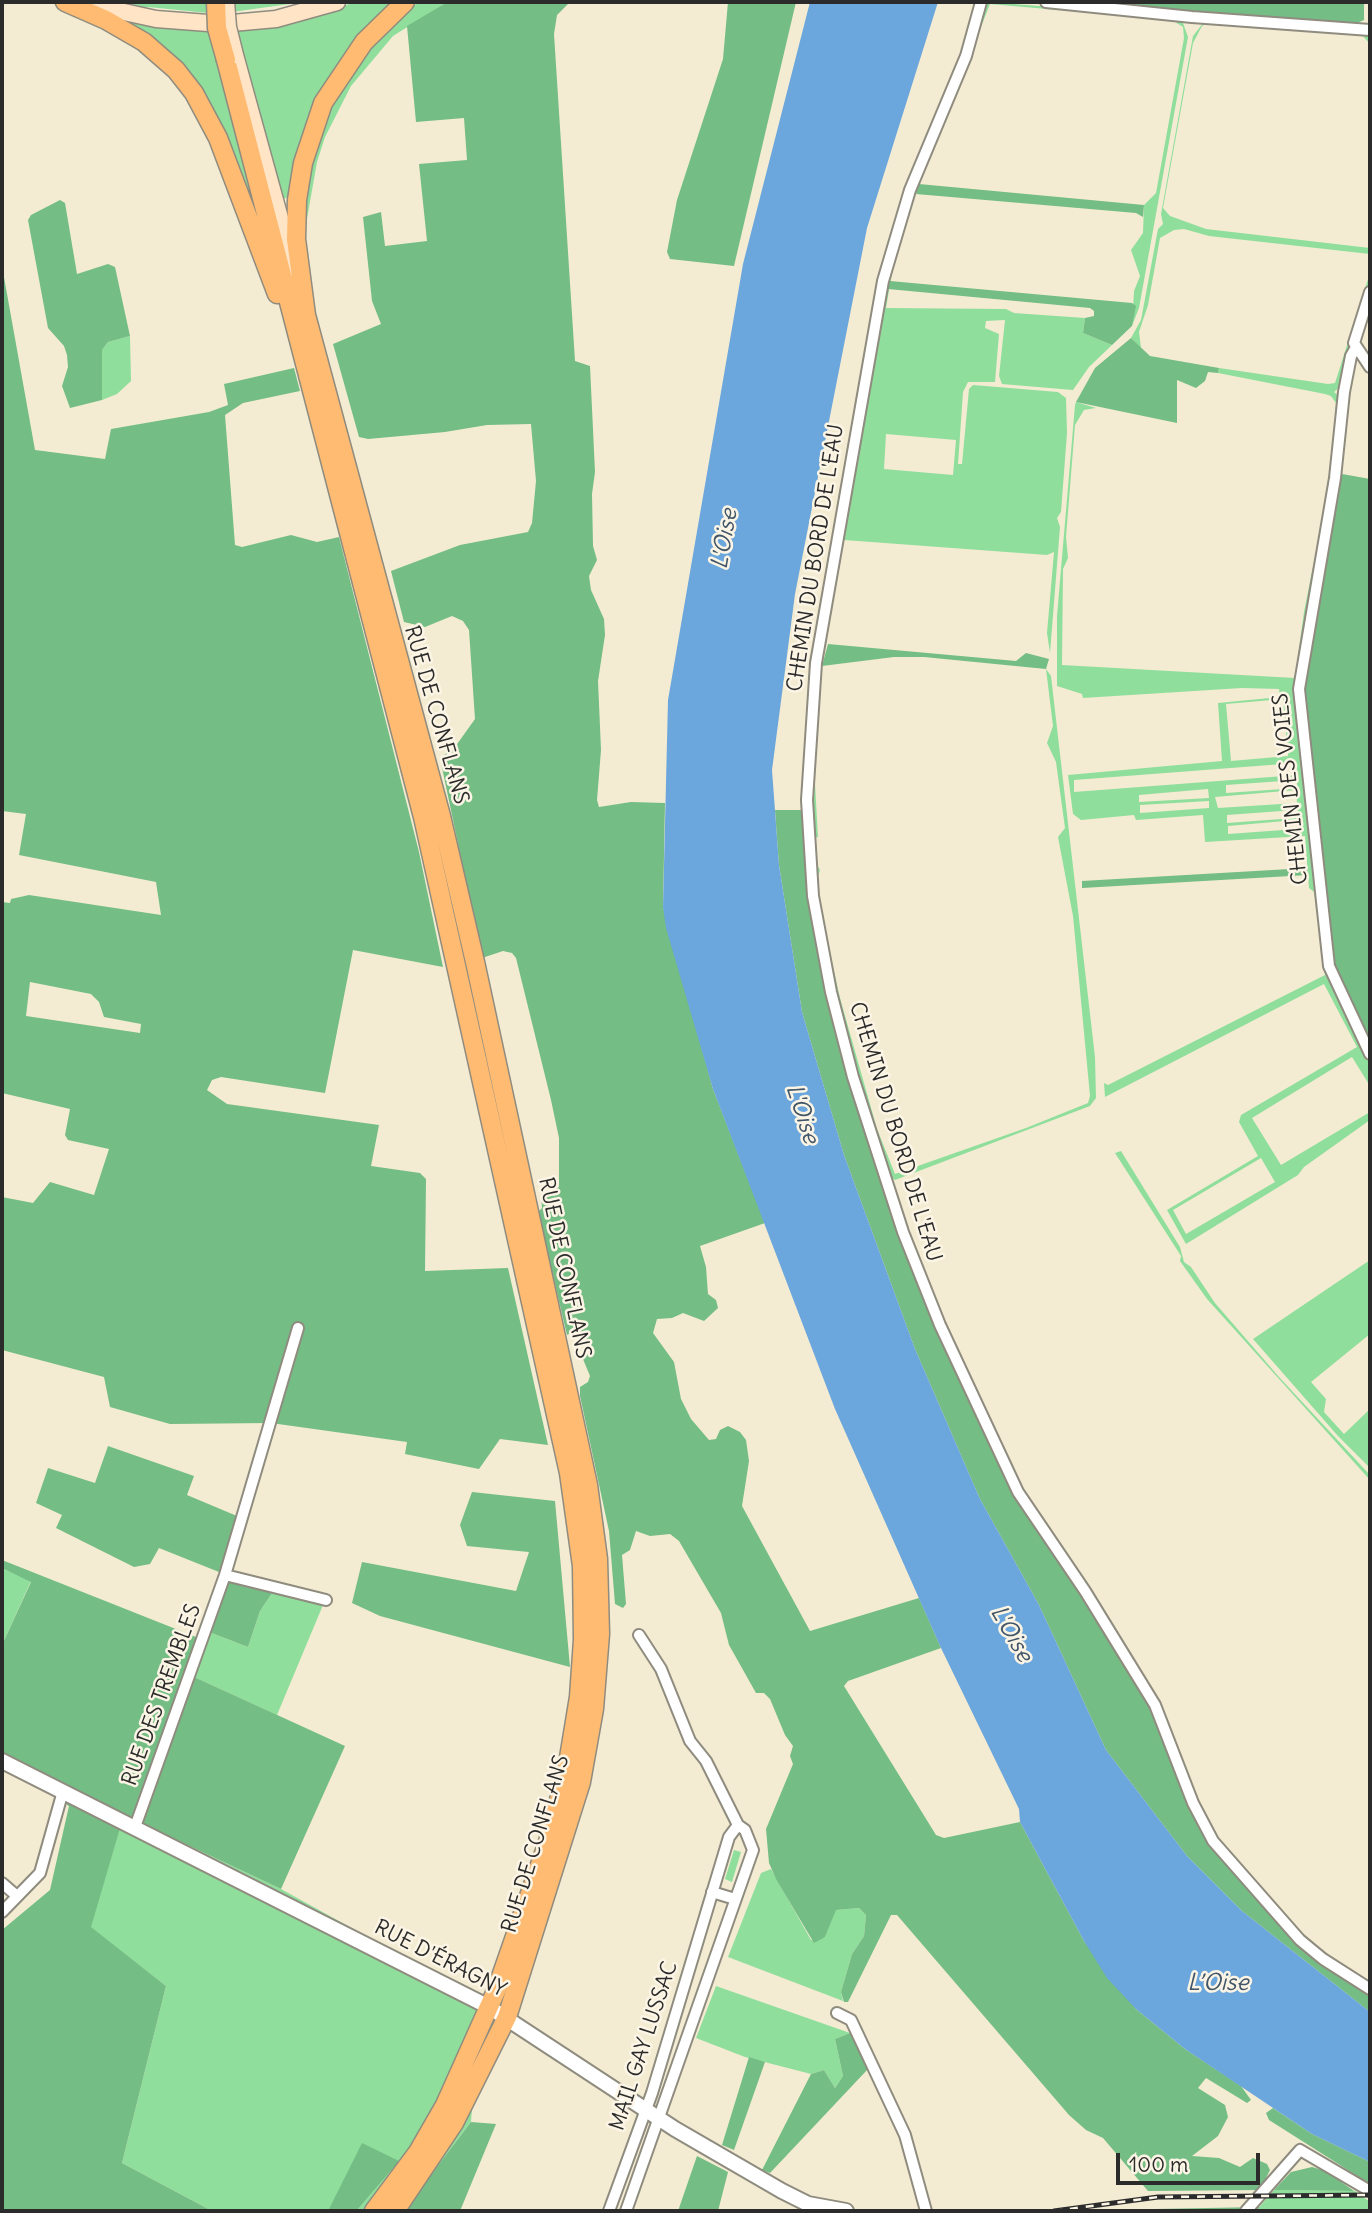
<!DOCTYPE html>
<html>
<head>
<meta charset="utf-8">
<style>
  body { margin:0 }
  #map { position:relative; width:1372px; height:2213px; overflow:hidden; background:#f3ecd3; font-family:Delius,sans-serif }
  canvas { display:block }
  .frame { position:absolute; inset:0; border:4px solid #2b2b2b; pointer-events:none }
  .scale { position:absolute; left:1116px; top:2153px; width:144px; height:32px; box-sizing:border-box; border:4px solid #2b2b2b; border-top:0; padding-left:9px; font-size:21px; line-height:24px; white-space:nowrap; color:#2b2b2b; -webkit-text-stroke:5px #fcf5e5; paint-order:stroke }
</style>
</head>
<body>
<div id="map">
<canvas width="1372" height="2213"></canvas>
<div class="frame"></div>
<div class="scale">100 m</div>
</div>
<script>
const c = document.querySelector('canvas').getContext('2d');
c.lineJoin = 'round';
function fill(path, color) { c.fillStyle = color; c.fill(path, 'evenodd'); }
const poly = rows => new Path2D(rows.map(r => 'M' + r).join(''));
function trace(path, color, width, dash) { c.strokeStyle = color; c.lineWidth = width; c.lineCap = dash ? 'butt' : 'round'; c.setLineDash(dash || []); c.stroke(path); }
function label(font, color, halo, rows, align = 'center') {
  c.font = font + ' Delius,sans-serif'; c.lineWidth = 5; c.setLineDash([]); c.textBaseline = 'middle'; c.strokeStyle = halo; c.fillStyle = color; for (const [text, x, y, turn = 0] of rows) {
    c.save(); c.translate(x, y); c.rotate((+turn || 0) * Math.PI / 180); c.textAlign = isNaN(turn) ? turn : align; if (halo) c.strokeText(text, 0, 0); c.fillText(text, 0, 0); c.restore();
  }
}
fill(poly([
  [106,2,209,2,208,13,148,7,139,9],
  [232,2,304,2,232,12],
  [355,2,395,2,362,34,289,197,282,199,234,31,306,19],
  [418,2,461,2,444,4,393,36,351,86,325,137,317,162,305,230,304,201,312,155,334,99,370,47],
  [987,2,1171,16,1183,23,1188,37,1139,308,1132,326,1134,291,1140,276,1131,250,1143,233,1144,205,1156,193,1184,38,1183,27,1172,20,990,4,919,184,895,256,886,308,1006,309,1014,313,1085,318,1083,333,1112,345,1089,367,1073,390,1002,384,999,376,1005,320,986,321,985,328,999,334,995,382,968,382,963,392,958,464,962,464,969,389,973,385,1058,392,1066,398,1067,433,1061,512,1057,518,1060,527,1050,653,1047,633,1054,552,1047,555,844,540,822,666,814,766,818,837,812,839,814,859,820,870,817,879,823,921,840,998,877,1129,895,1174,1026,1128,1088,1103,1090,1096,1073,916,1058,837,1065,828,1056,762,1047,743,1053,726,1046,669,1051,676,1095,1057,1096,1098,1090,1106,895,1180,889,1175,852,1060,820,921,810,835,816,691,892,252],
  [886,434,956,440,953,475,884,469],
  [116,17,209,30,259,228,219,126],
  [1204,22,1370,33,1370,44,1362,35,1208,23,1202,26,1193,43,1163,208,1170,216,1206,229,1370,248,1370,254,1209,236,1184,229,1174,230,1160,238,1148,305,1139,332,1141,348,1131,338,1141,320,1158,229,1163,224,1161,214,1193,36],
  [1370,273,1370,284,1354,330,1342,385,1334,392,1340,397,1332,983,1370,1059,1370,1086,1352,1057,1252,1118,1281,1165,1370,1112,1370,1120,1304,1167,1298,1175,1186,1244,1167,1210,1258,1156,1239,1122,1241,1115,1357,1047,1324,984,1105,1097,1104,1083,1108,1085,1325,975,1314,892,1309,888,1305,836,1205,842,1203,815,1136,820,1134,815,1081,820,1073,814,1068,775,1222,761,1218,703,1280,697,1279,689,1242,688,1083,698,1082,694,1057,686,1057,616,1075,405,1076,402,1096,408,1084,410,1075,425,1066,537,1068,558,1063,569,1062,665,1295,678,1304,612,1332,470,1336,403,1331,396,1325,394,1218,373,1219,368,1328,384,1335,383],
  [1283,699,1288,756,1231,761,1226,704],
  [1296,763,1297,775,1074,792,1074,780],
  [1297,780,1297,788,1226,793,1226,785],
  [1208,789,1209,798,1139,802,1139,795],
  [1296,790,1297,803,1218,808,1215,797],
  [1209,801,1209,808,1140,813,1140,805],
  [1295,810,1295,818,1227,823,1227,815],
  [1296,820,1297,829,1228,834,1228,826],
  [1261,1158,1275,1182,1186,1234,1173,1210],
  [130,336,131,381,117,394,102,400,102,350,108,342],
  [1121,1151,1180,1247,1184,1262,1191,1267,1215,1303,1279,1377,1370,1475,1370,1480,1207,1299,1180,1261,1181,1256,1115,1153],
  [1370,1260,1370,1334,1311,1382,1326,1399,1324,1412,1344,1434,1370,1409,1370,1468,1338,1436,1253,1339],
  [2,1568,31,1581,2,1645],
  [274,1590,323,1605,277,1715,192,1676,196,1637,204,1630,248,1647,260,1611],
  [124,1815,281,1889,480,1999,471,2122,403,2211,212,2211,122,2163,166,1986,90,1927],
  [734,1850,741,1852,732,1882,725,1879],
  [771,1869,811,1940,825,1937,835,1910,859,1908,866,1915,864,1936,852,1954,841,1992,843,2001,728,1957,761,1873],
  [716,1986,850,2033,835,2039,843,2076,835,2088,824,2070,811,2074,745,2057,696,2038],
  [1274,2190,1355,2191,1370,2202,1370,2211,1256,2211]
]), '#90de9c');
fill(poly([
  [461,2,570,2,557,15,554,34,575,361,590,366,595,472,592,494,593,546,597,560,589,576,591,590,604,619,605,635,598,681,601,750,597,800,599,807,631,802,665,803,663,907,713,1089,765,1223,700,1246,706,1267,708,1294,716,1300,718,1308,704,1321,683,1313,672,1318,657,1319,653,1333,674,1362,681,1399,691,1419,709,1440,716,1439,720,1430,728,1426,740,1432,746,1440,749,1461,742,1506,810,1631,919,1598,941,1648,848,1681,844,1686,936,1835,944,1838,1020,1822,1084,1941,1136,2009,1185,2049,1241,2086,1251,2100,1247,2103,1206,2078,1198,2088,1225,2105,1228,2117,1218,2136,1192,2156,1219,2158,1240,2167,1253,2158,1267,2164,1270,2170,1260,2190,1148,2191,1103,2138,1086,2130,1069,2115,897,1915,891,1915,848,2002,844,2002,841,1992,852,1954,864,1936,866,1915,859,1908,836,1910,825,1937,814,1943,776,1879,769,1863,766,1829,793,1764,790,1756,793,1746,785,1735,770,1699,764,1693,756,1693,729,1645,721,1613,679,1541,670,1534,650,1536,636,1531,630,1550,622,1555,626,1604,623,1608,615,1604,609,1531,580,1396,580,1387,588,1382,590,1376,583,1359,584,1347,575,1331,567,1335,538,1212,542,1208,541,1196,559,1187,559,1138,551,1100,516,958,512,953,503,951,482,958,440,758,455,747,475,719,469,630,463,621,452,616,425,627,404,622,391,571,460,545,528,532,532,523,536,481,531,424,487,425,445,432,368,439,359,437,333,344,381,324,372,301,363,217,381,212,385,246,427,241,419,164,467,160,464,118,416,122,407,26,444,4],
  [728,2,796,2,734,266,670,259,667,252,677,200,723,59],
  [1081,2,1364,2,1364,20,1355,24],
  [919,184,1144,205,1143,217,1136,213,916,194],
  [60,200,65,203,77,274,108,264,115,267,130,336,108,342,102,350,102,400,70,408,62,386,68,367,67,355,64,346,48,328,28,220,31,215],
  [2,266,35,450,105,459,111,429,209,412,228,405,224,384,294,368,300,391,243,403,225,415,235,545,242,547,291,535,317,542,339,537,419,852,443,967,353,950,325,1093,221,1077,212,1080,207,1090,227,1104,379,1125,371,1166,420,1173,426,1179,425,1271,508,1268,548,1445,500,1439,479,1469,405,1454,407,1442,271,1423,170,1424,110,1407,104,1377,2,1350,2,1197,33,1203,50,1182,94,1195,109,1149,68,1140,65,1135,70,1109,2,1093,2,902,10,903,11,899,29,895,161,915,156,882,19,855,26,814,2,811],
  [30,982,91,994,99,1002,104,1017,141,1024,140,1033,26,1016],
  [890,281,1132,303,1136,306,1132,326,1112,345,1083,333,1085,318,1094,316,1094,311,1090,308,888,289],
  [1131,338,1150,356,1219,368,1218,373,1208,372,1205,381,1196,388,1177,380,1177,423,1076,402,1095,368],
  [1331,472,1370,479,1370,1050,1335,983,1298,682],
  [828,644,1016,661,1026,653,1049,659,1046,669,924,657,894,657,822,666],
  [775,810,803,810,809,891,895,1228,984,1427,1153,1706,1200,1822,1299,1941,1370,1992,1370,2012,1242,1911,1187,1856,1106,1750,1039,1605,980,1499,915,1349,844,1155,802,1012,779,865],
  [1307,868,1308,875,1082,888,1082,881],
  [108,1446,194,1476,187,1495,244,1519,219,1572,159,1548,150,1564,134,1567,56,1528,62,1515,36,1503,48,1468,95,1483],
  [472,1492,555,1501,570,1667,380,1616,352,1603,362,1562,516,1591,529,1552,467,1546,460,1525],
  [2,1560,196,1637,192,1676,345,1746,281,1889,124,1815,91,1927,166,1986,122,2163,212,2211,2,2211,2,1930,50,1890,69,1806,2,1764,2,1645,31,1582,2,1568],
  [226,1577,274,1590,260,1611,248,1647,204,1630],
  [850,2033,868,2069,770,2173,762,2170,811,2074,824,2070,835,2088,843,2076,835,2039],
  [749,2057,765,2062,734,2150,722,2145],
  [1273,2108,1312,2134,1370,2162,1370,2184,1269,2120,1266,2113],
  [471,2122,496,2124,460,2211,403,2211],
  [362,2143,399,2161,356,2211,328,2211],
  [697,2156,728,2172,718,2211,678,2211],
  [1312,2167,1326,2171,1354,2191,1274,2190,1291,2172],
  [1260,2207,1256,2211,1155,2211,1154,2209]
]), '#74bd84');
fill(poly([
  [810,2,938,2,867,228,795,594,772,770,779,865,802,1012,844,1155,915,1349,980,1499,1039,1605,1106,1750,1187,1856,1242,1911,1370,2012,1370,2162,1312,2134,1185,2049,1136,2009,1107,1978,1084,1941,1020,1822,1019,1809,941,1648,835,1409,713,1089,666,928,663,907,668,700,743,264]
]), '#6ba6dc');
trace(poly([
  [701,1911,704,1901]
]), '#6ba6dc', 2.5);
const minor = poly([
  [981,2,966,56,910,190,883,281,816,663,807,800,813,896,831,992,853,1077,903,1232,940,1325,1018,1492,1085,1591,1155,1705,1193,1803,1213,1841,1300,1940,1323,1959,1370,1989],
  [1046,2,1192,17,1370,30],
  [1370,292,1354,343,1370,367],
  [1355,349,1351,356,1344,392,1335,478,1299,689,1329,966,1370,1054],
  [225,1575,326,1600],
  [639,1635,661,1669,690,1741,706,1761,738,1825],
  [135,1827,225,1575,298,1328],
  [2,1883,17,1896],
  [712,1892,735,1899],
  [2,1912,40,1873,63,1791],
  [837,2013,851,2020,905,2135,926,2211],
  [609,2211,652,2093,729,1837,738,1825,745,1830,753,1850,626,2211],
  [1246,2211,1300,2150,1370,2191]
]);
const tertiary = poly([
  [2,1761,489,2007,675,2129,782,2191,808,2204,846,2211]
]);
const secondary = poly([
  [78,2,156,19,221,24,276,19,337,2],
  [235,55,294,269]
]);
const primary = poly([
  [65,2,106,20,144,42,176,70,194,93,218,138,277,294],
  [226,60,423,817,569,1473,582,1566,583,1640,579,1697,567,1770,548,1842,496,1991,445,2105,418,2152,374,2211],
  [395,2211,454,2123,507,2017,581,1782,594,1709,600,1634,598,1559,588,1485,475,962,441,816,306,315,296,239,297,200,303,163,323,103,364,42,405,2]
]);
trace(minor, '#8f8c7f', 14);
trace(tertiary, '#8f8c7f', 18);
trace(secondary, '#8f8c7f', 19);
trace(primary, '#8f8c7f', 21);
trace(minor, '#fff', 10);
trace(tertiary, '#fff', 14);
trace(secondary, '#ffe4c6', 16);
trace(primary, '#ffbb71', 18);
const rail = poly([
  [1054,2211,1158,2197,1370,2195]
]);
trace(rail, '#2b2b2b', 5);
trace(rail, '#fcf5e5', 2.5, [8]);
const secondaryBridge = poly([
  [226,2,228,27,235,55]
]);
const primaryBridge = poly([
  [216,2,217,28,226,60]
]);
trace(secondaryBridge, '#8f8c7f', 19, []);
trace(primaryBridge, '#8f8c7f', 21, []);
trace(secondaryBridge, '#ffe4c6', 16);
trace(primaryBridge, '#ffbb71', 18);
label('21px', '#2b2b2b', '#fcf5e5', [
  ["CHEMIN DU BORD DE L'EAU",816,558,-81],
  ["RUE DE CONFLANS",436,715,74],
  ["CHEMIN DES VOIES",1291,789,-96],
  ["CHEMIN DU BORD DE L'EAU",895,1132,73],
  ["RUE DE CONFLANS",564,1268,78],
  ["RUE DES TREMBLES",162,1695,-70],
  ["RUE DE CONFLANS",536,1844,-73],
  ["RUE D'ÉRAGNY",440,1959,27],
  ["MAIL GAY LUSSAC",644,2046,-72]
]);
label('italic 23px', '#415669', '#fcf5e5', [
  ["L'Oise",725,539,-80],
  ["L'Oise",802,1114,72],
  ["L'Oise",1011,1634,60],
  ["L’Oise",1218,1983]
]);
</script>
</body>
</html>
